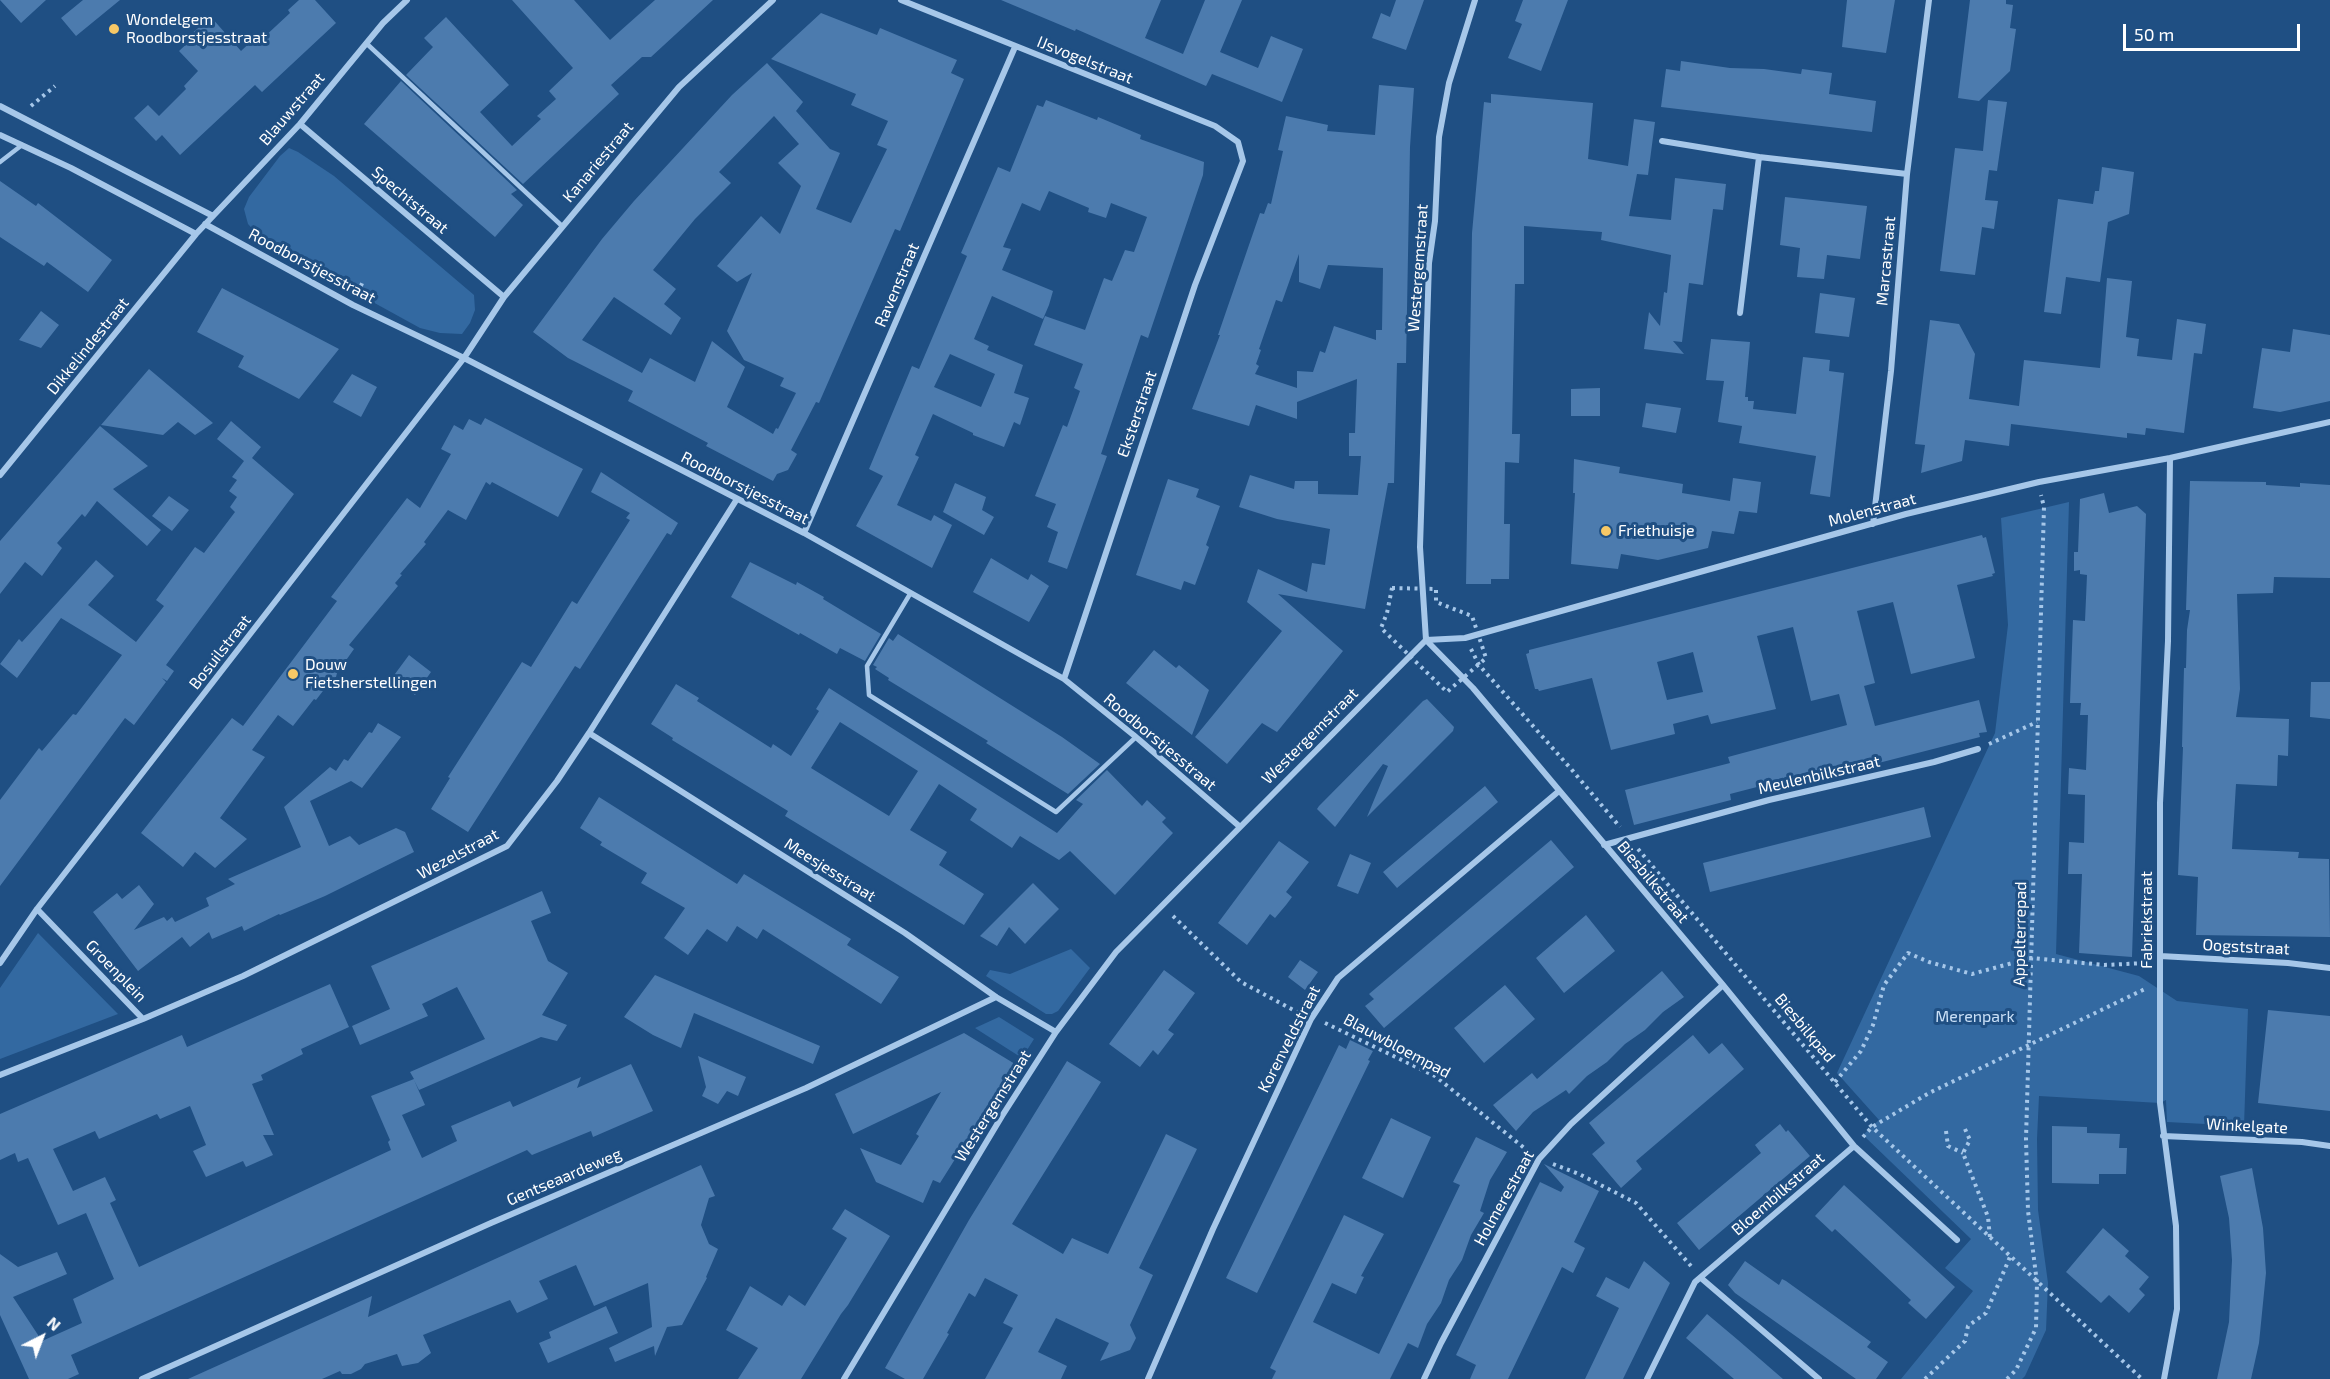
<!DOCTYPE html>
<html>
<head>
<meta charset="utf-8">
<style>
  body { margin:0 }
  #map { position:relative; width:2330px; height:1379px; overflow:hidden; background:#1f4f83; font-family:"Exo 2",sans-serif }
  canvas { display:block }
  .north { position:absolute; left:12px; top:1307px; width:60px; height:60px; -webkit-text-stroke:4px #1f4f83; paint-order:stroke; rotate:42deg; font-size:16px; font-weight:700; line-height:24px; text-align:center; color:#fff }
  .north::after { content:''; display:block; margin:auto; width:21px; height:27px; background:#fff; clip-path:polygon(50% 0,100% 100%,50% 72%,0 100%) }
  .scale { position:absolute; left:2123px; top:24px; width:177px; height:27px; box-sizing:border-box; border:3px solid #fff; border-top:0; padding-left:8px; font-size:18px; line-height:21px; white-space:nowrap; color:#fff; -webkit-text-stroke:4px #1f4f83; paint-order:stroke }
</style>
</head>
<body>
<div id="map">
<canvas width="2330" height="1379"></canvas>
<div class="north">N</div>
<div class="scale">50 m</div>
</div>
<script>
const c = document.querySelector('canvas').getContext('2d');
c.lineJoin = 'round';
function fill(path, color) { c.fillStyle = color; c.fill(path, 'evenodd'); }
const poly = rows => new Path2D(rows.map(r => 'M' + r).join(''));
function trace(path, color, width, dash) { c.strokeStyle = color; c.lineWidth = width; c.lineCap = dash ? 'butt' : 'round'; c.setLineDash(dash || []); c.stroke(path); }
function label(font, color, halo, rows, align = 'center') {
  c.font = font + ' "Exo 2",sans-serif'; c.lineWidth = 6; c.setLineDash([]); c.textBaseline = 'middle'; c.strokeStyle = halo; c.fillStyle = color; for (const [text, x, y, turn = 0] of rows) {
    c.save(); c.translate(x, y); c.rotate((+turn || 0) * Math.PI / 180); c.textAlign = isNaN(turn) ? turn : align; if (halo) c.strokeText(text, 0, 0); c.fillText(text, 0, 0); c.restore();
  }
}
fill(poly([
  [289,148,298,152,334,176,474,295,475,310,470,323,462,334,440,333,420,328,300,262,261,238,248,224,244,209,249,197,280,156],
  [2069,502,2056,954,2139,976,2177,1001,2248,1009,2244,1126,2167,1122,2166,1100,2160,1103,2039,1096,2037,1139,2038,1210,2048,1283,2046,1330,2025,1376,2022,1379,1901,1379,1973,1291,1945,1268,1971,1239,1863,1135,1879,1120,1837,1073,1995,733,2008,625,2001,518],
  [38,933,118,1014,0,1059,0,988],
  [1071,949,1090,968,1058,1011,1052,1014,1046,1014,986,976,990,970,1010,974],
  [999,1017,1034,1039,1022,1058,975,1028]
]), '#3369a1');
fill(poly([
  [0,0,46,0,21,23],
  [83,0,120,0,76,36,61,18],
  [299,0,315,0,336,23,262,92,255,85,180,155,162,135,156,141,134,118,148,105,159,116,186,89,184,86,198,71,179,51,193,38,190,35,211,17,241,51,257,36,262,39,290,13,288,10],
  [512,0,574,0,610,40,655,0,713,0,651,57,642,57,611,85,619,94,523,184,406,75,433,47,424,38,446,17,509,85,480,112,512,146,541,119,537,116,556,99,549,91,573,68],
  [1001,0,1161,0,1145,38,1183,54,1205,0,1242,0,1220,52,1258,68,1271,36,1303,49,1282,102,1212,74,1206,86,1076,29,1075,31],
  [1396,0,1424,0,1406,50,1372,38,1381,13,1390,17],
  [1523,0,1568,0,1541,71,1508,58,1522,24,1515,21],
  [1847,0,1895,0,1886,53,1842,47],
  [1970,0,2006,0,2006,4,2013,5,2010,28,2016,29,2010,71,1979,101,1958,98],
  [821,13,877,35,880,28,957,60,951,73,964,79,900,231,895,229,819,403,816,402,791,450,797,454,788,470,777,474,773,481,706,446,708,443,628,401,633,391,568,358,533,332,602,239,634,201,732,95,767,63,803,102,796,111,830,149,840,153,816,209,851,223,887,149,877,145,888,121,851,105,856,94,771,59],
  [774,116,799,144,778,163,801,186,780,234,761,216,717,266,737,282,752,273,727,331,744,360,784,378,780,386,796,393,778,429,776,428,773,434,727,407,745,367,712,341,695,382,650,358,642,373,582,340,614,297,671,335,681,318,664,304,676,289,653,270,695,219,731,183,719,172],
  [1681,61,1730,68,1764,69,1801,74,1802,69,1832,73,1829,94,1876,101,1872,132,1661,107,1666,69,1680,71],
  [401,81,517,190,511,194,523,205,495,237,364,124],
  [1379,85,1414,88,1410,147,1406,363,1397,363,1394,483,1388,483,1365,609,1278,594,1343,651,1277,732,1262,723,1227,764,1195,737,1282,631,1247,602,1258,569,1307,592,1312,563,1325,565,1330,529,1277,519,1239,507,1250,475,1294,489,1295,481,1318,481,1318,494,1358,495,1361,456,1349,456,1349,433,1355,433,1357,379,1297,402,1297,419,1256,405,1249,426,1192,409,1220,335,1218,335,1260,213,1264,214,1268,203,1271,204,1283,151,1278,150,1286,116,1328,125,1327,131,1375,135],
  [1299,254,1299,282,1320,289,1328,265,1383,268,1382,330,1376,330,1376,340,1334,326,1325,353,1320,351,1313,372,1297,371,1297,388,1255,374,1259,366,1256,364,1261,350,1259,349,1276,300,1282,302],
  [1491,94,1593,103,1588,159,1628,166,1634,119,1655,122,1648,175,1637,174,1629,216,1671,220,1675,178,1726,184,1723,210,1713,209,1703,285,1689,283,1682,342,1673,341,1684,354,1644,349,1649,312,1660,326,1664,292,1667,293,1671,255,1601,240,1602,232,1524,226,1524,284,1515,284,1512,434,1520,434,1519,463,1505,462,1504,524,1510,524,1509,579,1491,579,1491,584,1466,584,1472,233,1484,102,1491,103],
  [1046,100,1097,120,1098,117,1141,135,1140,139,1204,162,1203,175,1148,338,1141,335,1101,454,1107,456,1067,569,1048,562,1058,532,1047,527,1056,504,1035,496,1063,425,1067,427,1080,391,1074,388,1083,364,1034,345,1045,316,1085,330,1104,278,1112,281,1125,250,1134,252,1147,217,1111,203,1106,218,1088,212,1089,208,1049,191,1040,211,1022,203,1003,247,1011,249,1002,270,1053,291,1049,305,1043,319,992,296,974,339,989,346,987,350,1023,365,1014,393,1029,398,1020,425,1014,422,1004,447,973,435,973,433,933,414,915,455,919,457,897,505,931,521,934,515,952,525,932,568,856,526,883,476,869,469,912,366,919,369,967,256,961,253,998,167,1010,172,1037,105,1043,107],
  [950,354,995,374,981,407,934,387],
  [1988,100,2007,102,1997,171,1989,170,1985,200,1998,201,1994,229,1982,227,1975,275,1940,271,1955,148,1983,151],
  [2102,167,2134,172,2129,214,2108,222,2100,282,2066,277,2061,314,2044,312,2058,199,2093,204,2095,191,2099,191],
  [0,181,36,206,38,203,112,260,88,292,47,262,44,266,0,237],
  [1785,197,1867,206,1860,259,1827,255,1824,279,1797,277,1800,248,1780,245],
  [2107,278,2132,281,2126,337,2139,339,2137,356,2172,360,2177,319,2206,324,2202,354,2194,353,2184,433,2146,428,2145,435,2127,433,2127,438,2011,424,2009,446,1965,440,1962,461,1921,473,1925,445,1915,444,1930,320,1959,324,1975,354,1969,399,2019,406,2024,360,2100,368],
  [222,288,339,349,299,399,238,367,244,356,197,332],
  [1820,293,1855,298,1849,337,1815,333],
  [41,311,59,325,41,348,19,340],
  [2293,329,2330,335,2330,401,2280,412,2253,408,2262,348,2290,352],
  [1711,339,1750,342,1745,397,1748,397,1748,401,1754,401,1753,409,1796,414,1803,357,1830,360,1829,371,1844,373,1830,497,1810,494,1816,456,1739,443,1742,426,1718,422,1724,381,1706,380],
  [149,369,213,423,195,435,178,422,163,435,101,425],
  [352,374,377,387,361,417,333,402],
  [1600,388,1600,416,1571,416,1571,389],
  [1646,403,1681,408,1676,433,1642,427],
  [485,418,583,469,558,517,492,482,490,485,486,482,466,520,448,510,424,542,426,544,400,574,402,575,395,583,398,586,349,645,354,649,337,673,335,681,326,687,316,700,314,699,293,726,278,715,252,750,265,757,220,818,247,839,215,868,195,852,183,867,141,833,232,718,243,726,337,601,331,597,407,498,420,508,451,454,441,449,454,425,463,430,469,419,481,425],
  [231,421,261,447,252,458,294,494,166,665,174,671,167,681,162,678,166,682,134,725,125,718,0,886,0,800,39,748,42,751,73,714,76,715,122,655,61,618,17,678,0,664,19,639,22,642,96,560,114,576,88,605,136,642,164,606,156,600,195,547,204,553,235,512,230,507,237,497,229,491,237,480,232,477,244,461,217,439],
  [100,426,148,466,113,489,161,530,147,546,97,501,85,517,82,514,57,543,62,548,42,576,25,562,0,594,0,541],
  [1574,459,1620,467,1619,473,1683,484,1682,493,1730,501,1733,478,1761,482,1757,513,1739,511,1734,534,1712,531,1708,548,1658,560,1621,554,1618,569,1571,564,1575,493,1573,493],
  [601,472,678,523,671,535,667,533,580,669,575,666,468,832,431,809,450,778,448,777,522,662,531,667,572,601,577,604,630,520,626,518,630,513,591,492],
  [1168,479,1199,489,1196,497,1220,506,1206,545,1209,547,1195,585,1184,581,1181,590,1136,575],
  [2190,481,2266,482,2266,485,2300,487,2300,483,2330,485,2330,578,2274,577,2273,593,2237,594,2240,689,2236,717,2289,719,2288,756,2278,755,2277,786,2236,784,2232,849,2299,852,2298,858,2329,859,2330,937,2196,935,2198,877,2178,875,2183,747,2182,747,2184,668,2186,668,2187,630,2190,610,2186,610],
  [955,483,986,497,982,510,994,517,984,535,943,512],
  [2104,493,2109,513,2137,506,2146,514,2132,957,2079,953,2082,874,2068,874,2069,842,2084,843,2085,795,2068,794,2069,768,2086,770,2088,715,2080,715,2081,703,2070,703,2073,620,2085,621,2087,575,2080,574,2080,570,2074,571,2074,552,2078,552,2080,499],
  [169,496,189,510,172,531,152,516],
  [1982,535,1983,538,1986,537,1995,573,1992,574,1993,576,1957,585,1975,658,1911,674,1893,602,1857,611,1875,683,1864,686,1875,726,1979,700,1987,732,1979,733,1980,737,1859,768,1857,761,1730,794,1731,800,1634,825,1625,790,1730,763,1728,757,1847,725,1839,694,1811,701,1793,627,1757,636,1776,709,1711,724,1708,715,1673,724,1675,734,1611,750,1592,678,1539,691,1538,689,1535,689,1526,654,1529,653,1529,650],
  [1693,652,1703,692,1667,700,1657,662],
  [991,558,1028,580,1031,574,1049,586,1029,622,973,592],
  [750,562,796,585,797,582,824,597,823,599,881,634,865,661,840,648,837,654,800,633,799,635,731,597],
  [898,634,1062,737,1100,764,1068,794,986,743,988,741,888,680,889,678,875,669,877,667,873,665,889,638,893,641],
  [1154,650,1176,668,1179,665,1209,690,1192,735,1126,683],
  [409,655,431,672,415,695,392,678],
  [2311,682,2330,682,2330,719,2310,717],
  [676,684,699,698,697,701,771,748,773,744,791,756,819,711,816,709,829,688,1057,833,1083,804,1076,800,1107,770,1142,806,1147,800,1166,818,1162,822,1173,833,1115,895,1070,851,1059,860,1020,836,1012,848,970,820,977,809,939,784,910,830,947,852,939,865,984,894,964,925,785,816,788,811,672,740,673,738,651,724],
  [840,722,918,771,889,816,811,768],
  [1427,699,1454,727,1453,731,1367,817,1388,766,1383,764,1335,827,1317,809,1319,806,1423,701],
  [378,723,401,737,362,788,351,781,310,801,329,846,350,836,359,845,396,828,405,832,414,852,325,896,280,915,279,914,244,931,242,926,212,939,209,932,190,947,182,937,138,971,93,912,117,893,122,899,139,885,154,904,134,930,164,917,167,921,172,917,175,922,209,906,206,898,235,884,228,879,301,847,284,807,330,767,336,771,344,759,348,761,369,732,372,733],
  [1485,786,1498,802,1397,888,1383,872],
  [599,797,737,884,744,874,851,939,847,945,899,977,881,1004,763,929,757,939,737,926,727,942,707,929,688,955,664,938,685,908,641,883,647,873,600,845,602,842,580,828],
  [1924,807,1931,837,1710,892,1703,863],
  [1551,840,1574,867,1384,1028,1365,1006,1374,999,1369,994],
  [1279,841,1309,862,1286,892,1292,897,1286,905,1275,918,1270,914,1247,945,1218,923],
  [1350,854,1371,863,1358,894,1337,886],
  [1033,883,1059,909,1041,927,1025,944,1009,927,997,946,980,936],
  [542,891,551,913,531,921,548,961,568,973,542,1015,567,1025,557,1041,541,1037,419,1090,414,1080,425,1105,402,1115,422,1158,457,1141,451,1126,510,1101,513,1107,581,1077,577,1088,631,1064,653,1111,593,1137,591,1131,532,1155,527,1150,71,1355,79,1374,68,1379,29,1379,0,1315,0,1254,18,1267,57,1252,67,1274,13,1297,42,1341,82,1323,73,1299,114,1279,86,1213,58,1225,28,1158,18,1162,15,1153,0,1160,0,1114,182,1035,187,1047,330,984,349,1027,301,1049,303,1054,261,1075,263,1080,252,1084,274,1135,263,1135,273,1155,246,1167,243,1161,206,1177,193,1151,206,1145,190,1106,160,1119,157,1114,99,1139,95,1131,53,1149,73,1191,105,1177,116,1200,110,1203,139,1267,391,1150,388,1142,390,1140,371,1096,414,1079,410,1072,485,1039,457,987,422,1004,428,1016,360,1045,352,1026,390,1009,371,966],
  [1586,915,1615,951,1564,993,1536,958],
  [1300,960,1318,972,1305,990,1288,977],
  [1164,970,1195,993,1168,1030,1174,1034,1158,1055,1153,1050,1140,1067,1109,1044],
  [1662,971,1684,997,1663,1012,1645,1030,1625,1044,1607,1062,1587,1076,1569,1094,1566,1090,1533,1112,1516,1131,1493,1105,1532,1073,1537,1079],
  [655,975,820,1046,813,1064,694,1013,681,1048,653,1035,624,1017],
  [1505,985,1535,1019,1484,1063,1454,1028],
  [2268,1010,2330,1016,2330,1111,2258,1103],
  [964,1033,1015,1064,940,1183,933,1180,923,1203,876,1182,860,1148,901,1165,919,1136,916,1134,941,1092,853,1134,835,1094],
  [1693,1035,1709,1054,1722,1043,1744,1069,1636,1161,1642,1169,1621,1188,1592,1154,1605,1143,1589,1123],
  [1350,1040,1373,1051,1368,1060,1370,1061,1257,1293,1226,1278,1339,1045,1346,1049],
  [698,1056,746,1077,738,1096,727,1091,718,1104,702,1096,706,1087],
  [1067,1061,1101,1082,1012,1224,1063,1254,1072,1238,1108,1254,1166,1134,1197,1149,1139,1268,1153,1275,1130,1325,1136,1338,1130,1350,1100,1361,1109,1343,1056,1318,1038,1352,1067,1366,1061,1379,985,1379,1013,1328,1003,1323,1018,1295,985,1278,975,1297,969,1293,947,1333,949,1334,923,1379,905,1379,885,1368,969,1220],
  [1391,1118,1431,1137,1403,1198,1362,1178],
  [1780,1124,1786,1132,1788,1130,1810,1156,1699,1250,1677,1223,1761,1153,1755,1145],
  [2052,1126,2087,1127,2087,1133,2120,1134,2119,1148,2127,1148,2126,1174,2099,1174,2099,1184,2052,1183],
  [1476,1137,1507,1152,1490,1180,1480,1211,1484,1213,1471,1235,1462,1260,1449,1280,1441,1303,1427,1324,1418,1348,1408,1343,1390,1379,1272,1379,1276,1371,1270,1368,1344,1215,1384,1234,1361,1276,1364,1277,1356,1294,1332,1283,1313,1322,1379,1354,1460,1185,1453,1182],
  [1544,1164,1599,1191,1574,1242,1585,1248,1573,1273,1562,1267,1508,1379,1470,1379,1476,1365,1456,1355,1530,1202,1540,1182,1561,1192,1564,1187],
  [701,1165,715,1196,709,1198,701,1225,709,1244,718,1249,706,1277,707,1278,682,1325,667,1327,655,1356,654,1346,615,1362,609,1348,652,1327,648,1283,594,1306,576,1265,539,1281,548,1299,517,1313,510,1300,423,1335,431,1353,418,1363,402,1366,397,1354,365,1364,361,1369,351,1374,342,1374,340,1371,322,1379,188,1379,372,1296,368,1317],
  [2252,1168,2263,1228,2266,1273,2259,1343,2251,1379,2217,1379,2229,1322,2232,1260,2229,1218,2220,1176],
  [1844,1185,1955,1287,1926,1319,1908,1303,1911,1300,1835,1229,1832,1232,1815,1216],
  [845,1209,890,1236,848,1305,841,1314,801,1379,738,1379,758,1348,726,1330,750,1286,782,1306,789,1295,805,1306,847,1238,832,1229],
  [2103,1228,2129,1251,2125,1256,2149,1277,2139,1289,2145,1295,2129,1313,2109,1295,2101,1303,2066,1272],
  [1644,1261,1670,1283,1623,1379,1585,1379,1619,1308,1596,1296,1606,1277,1629,1289],
  [1745,1261,1779,1285,1782,1279,1786,1281,1871,1342,1867,1347,1888,1362,1876,1379,1856,1379,1735,1293,1728,1285],
  [606,1306,618,1333,548,1363,539,1343,551,1338,549,1332],
  [1707,1314,1738,1340,1783,1379,1734,1379,1686,1338]
]), '#4c7bae');
trace(poly([
  [31,106,55,86],
  [358,293,363,281],
  [1392,588,1436,589,1436,602,1472,616,1486,658,1447,692,1381,628,1387,613,1392,588],
  [1471,649,1479,665,1572,770,1620,827],
  [1989,744,2037,722],
  [1638,849,1872,1127,2142,1379],
  [1173,916,1241,982,1299,1013],
  [1325,1023,1435,1076,1528,1151],
  [1835,1082,1861,1051,1873,1025,1884,985,1908,953,1929,962,1972,974,2031,958,2104,965,2147,963],
  [1965,1129,1970,1140,1963,1153,1988,1217,1990,1238],
  [1946,1131,1948,1146,1963,1153],
  [1863,1137,1872,1127,1929,1093,2147,988],
  [1553,1164,1579,1174,1636,1203,1691,1266],
  [1925,1379,1965,1341,1968,1326,1986,1313,2010,1257],
  [2007,1379,2016,1370,2036,1328,2037,1283,2028,1211,2026,1139,2044,507,2041,495]
]), '#a6c7e9', 4, [3, 4.5]);
trace(poly([
  [366,43,562,226],
  [0,162,22,145],
  [910,594,867,666,869,695,1056,812,1136,737]
]), '#a6c7e9', 4.5);
trace(poly([
  [901,0,1215,126,1238,142,1243,161,1195,285,1064,679],
  [0,106,213,216],
  [300,124,504,297],
  [0,135,71,168,196,234],
  [1662,141,1759,157],
  [205,224,353,305,464,358,804,533,1064,679,1136,737,1239,826],
  [1740,313,1759,157,1907,174],
  [0,475,196,234,300,124,383,23,407,0],
  [1873,524,1891,371,1907,174,1929,0],
  [804,533,1015,47],
  [1426,640,1465,638,1906,514,2039,482,2170,458,2330,422],
  [1426,640,1473,688,1723,985,1854,1146,1957,1240],
  [1426,640,1420,547,1429,263,1435,221,1439,137,1449,83,1475,0],
  [589,733,905,933,996,997,1056,1032],
  [1604,845,1769,800,1934,762,1978,749],
  [2160,956,2288,963,2330,968],
  [0,963,37,909,464,358,504,297,679,87,773,0],
  [143,1019,243,976,507,846,557,781,589,733,737,499],
  [0,1075,143,1019,37,909],
  [2163,1136,2302,1142,2330,1146],
  [1701,1278,1819,1379],
  [142,1379,491,1223,806,1088,996,997],
  [844,1379,1002,1116,1056,1032,1116,952,1426,640],
  [1148,1379,1213,1229,1311,1019,1338,978,1559,791],
  [1424,1379,1441,1343,1539,1159,1571,1124,1723,985],
  [1647,1379,1695,1282,1854,1146],
  [2164,1379,2177,1309,2176,1226,2160,1103,2160,803,2168,641,2170,458]
]), '#a6c7e9', 6);
for (const [x, y, r, color] of [
  [114,29,6,"#f7c866"],
  [1606,531,6,"#f7c866"],
  [293,674,6,"#f7c866"]
]) { const dot = new Path2D(); dot.arc(x, y, r, 0, 2 * Math.PI); c.fillStyle = color; c.fill(dot); trace(dot, '#1f4f83', 2); }
label('16px', '#fff', '#1f4f83', [
  ["Wondelgem",126,20],
  ["Roodborstjesstraat",126,38],
  ["Friethuisje",1618,531],
  ["Douw",305,665],
  ["Fietsherstellingen",305,683]
], 'left');
label('16px', '#fff', '#1f4f83', [
  ["IJsvogelstraat",1085,60,22],
  ["Blauwstraat",292,109,-49],
  ["Kanariestraat",598,162,-50],
  ["Spechtstraat",410,200,40],
  ["Marcastraat",1886,261,-85],
  ["Roodborstjesstraat",312,266,28],
  ["Westergemstraat",1418,268,-86],
  ["Ravenstraat",897,285,-67],
  ["Dikkelindestraat",88,346,-51],
  ["Eksterstraat",1137,414,-71],
  ["Roodborstjesstraat",745,488,27],
  ["Molenstraat",1872,510,-15],
  ["Bosuilstraat",220,652,-52],
  ["Westergemstraat",1310,736,-45],
  ["Roodborstjesstraat",1160,742,40],
  ["Meulenbilkstraat",1819,775,-13],
  ["Wezelstraat",458,854,-28],
  ["Meesjesstraat",830,870,32],
  ["Biesbilkstraat",1653,882,50],
  ["Fabriekstraat",2147,920,-90],
  ["Appelterrepad",2020,934,-89],
  ["Oogststraat",2246,947,3],
  ["Groenplein",116,971,46],
  ["Biesbilkpad",1805,1028,50],
  ["Korenveldstraat",1289,1039,-63],
  ["Blauwbloempad",1397,1046,28],
  ["Westergemstraat",993,1106,-58],
  ["Winkelgate",2247,1126,3],
  ["Gentseaardeweg",564,1177,-23],
  ["Bloembilkstraat",1778,1194,-41],
  ["Holmerestraat",1504,1198,-61]
]);
label('16px', '#cae0f7', '#1f4f83', [
  ["Merenpark",1975,1017]
]);
</script>
</body>
</html>
